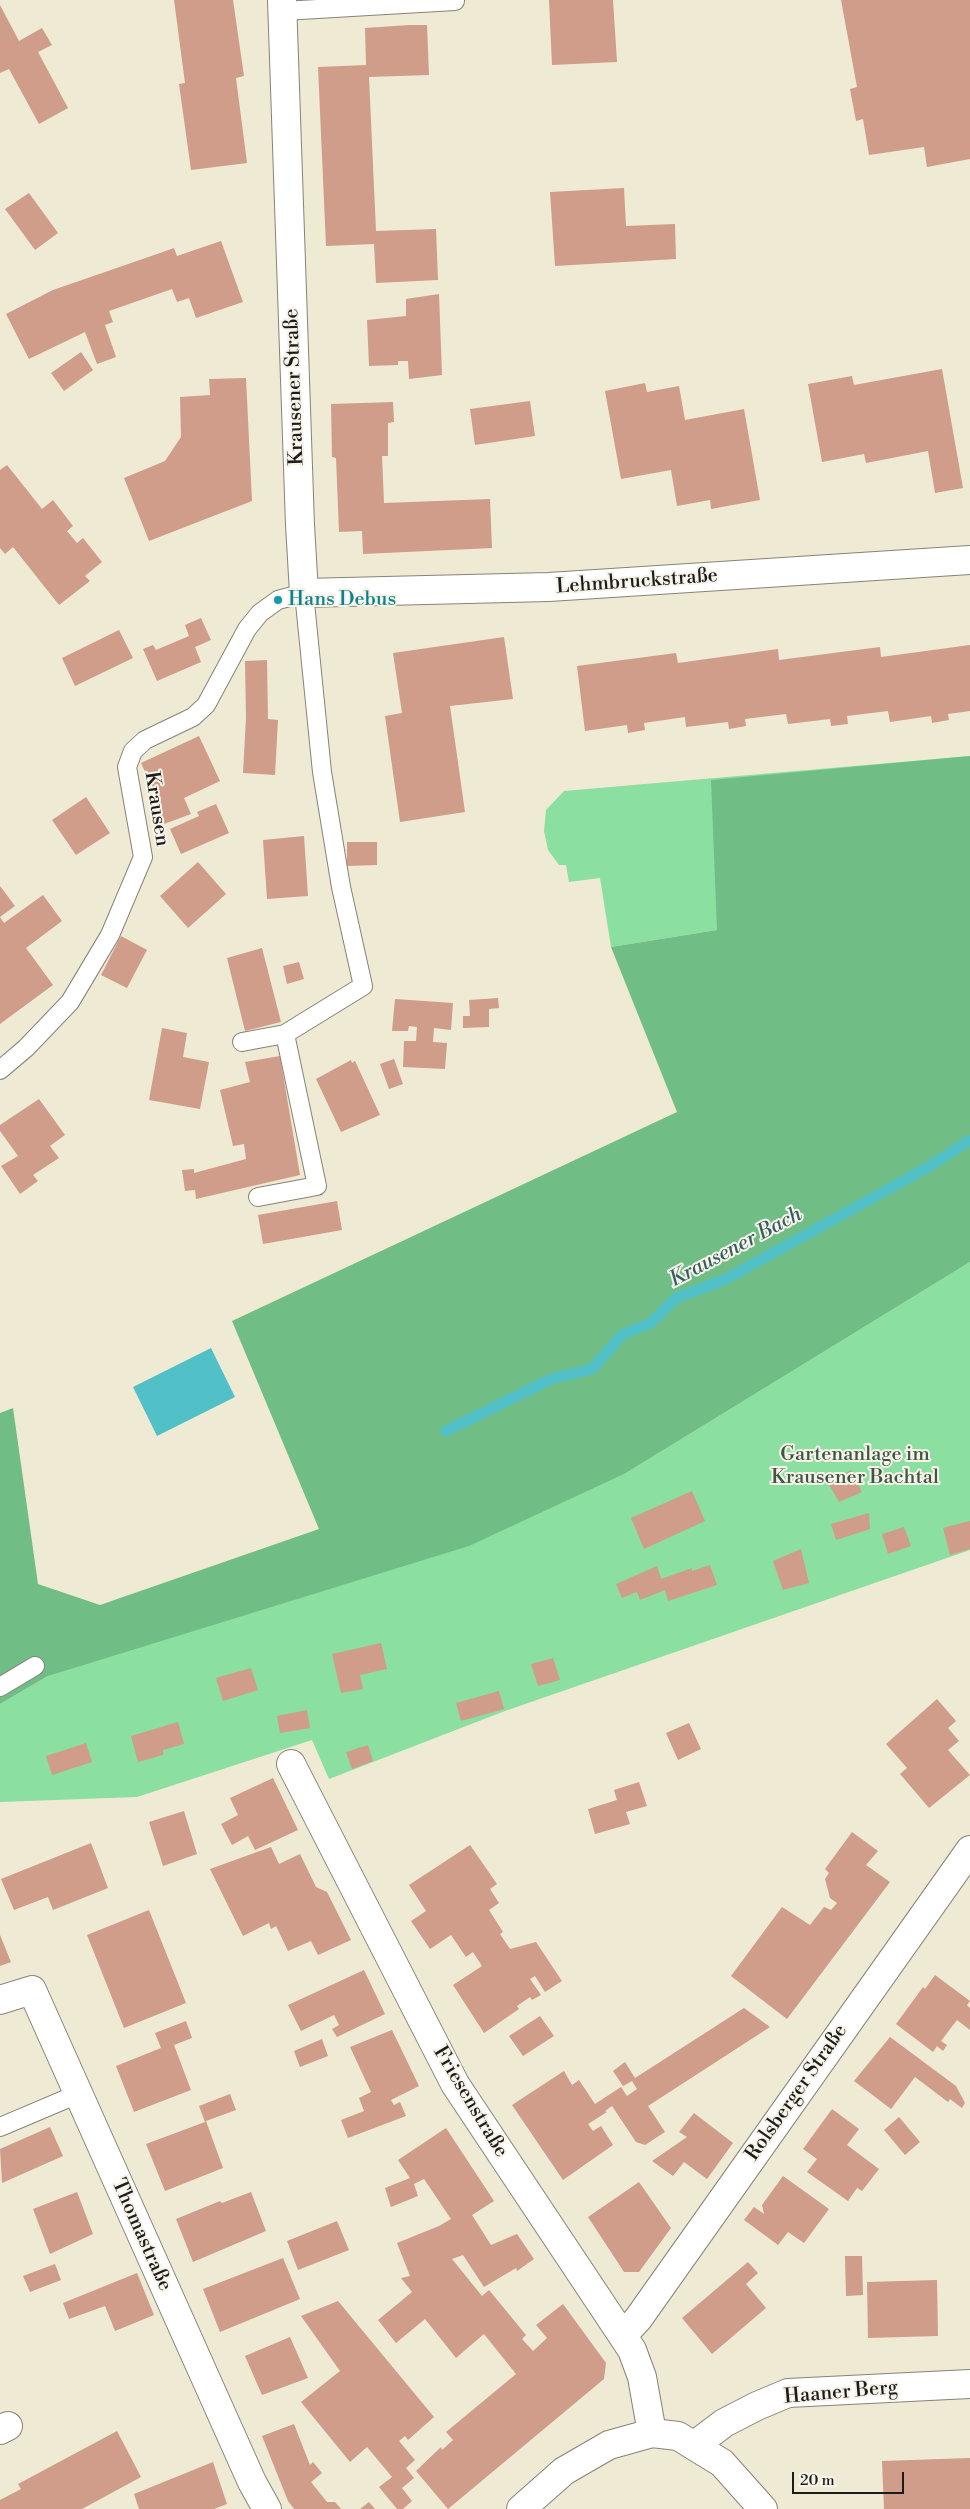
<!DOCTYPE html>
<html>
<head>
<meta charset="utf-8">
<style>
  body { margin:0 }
  #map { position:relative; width:970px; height:2509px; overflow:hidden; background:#efead3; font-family:"Libre Bodoni",serif }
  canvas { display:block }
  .scale { position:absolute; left:792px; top:2472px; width:112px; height:22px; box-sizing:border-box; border:2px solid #1c1c1c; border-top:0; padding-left:6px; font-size:15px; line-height:18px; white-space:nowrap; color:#1c1c1c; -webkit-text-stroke:4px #f7f3e8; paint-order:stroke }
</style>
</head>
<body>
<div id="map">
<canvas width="970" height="2509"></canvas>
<div class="scale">20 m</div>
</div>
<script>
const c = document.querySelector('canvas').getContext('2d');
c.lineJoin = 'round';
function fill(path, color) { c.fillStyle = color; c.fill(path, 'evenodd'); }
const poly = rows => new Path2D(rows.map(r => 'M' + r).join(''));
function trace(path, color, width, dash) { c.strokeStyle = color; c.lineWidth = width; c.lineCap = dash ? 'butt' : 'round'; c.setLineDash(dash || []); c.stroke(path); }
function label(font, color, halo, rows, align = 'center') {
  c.font = font + ' "Libre Bodoni",serif'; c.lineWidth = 4; c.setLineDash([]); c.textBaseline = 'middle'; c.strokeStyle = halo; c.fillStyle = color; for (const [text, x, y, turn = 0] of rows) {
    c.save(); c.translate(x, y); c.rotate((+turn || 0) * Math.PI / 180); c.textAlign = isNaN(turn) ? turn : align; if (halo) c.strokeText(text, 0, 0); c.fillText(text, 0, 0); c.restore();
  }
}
fill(poly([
  [970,756,717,930,611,947,600,878,569,882,566,865,559,865,548,850,544,831,546,810,564,791],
  [970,1262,970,1550,505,1711,329,1779,312,1740,137,1797,0,1802,0,1704,48,1676,626,1473]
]), '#8bdfa0');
fill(poly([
  [970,756,970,1262,626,1473,469,1546,48,1676,0,1704,0,1413,13,1408,38,1584,100,1605,319,1529,232,1321,677,1112,611,947,717,930,711,780]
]), '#70be86');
fill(poly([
  [211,1348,235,1397,157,1436,133,1387]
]), '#52c0c7');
trace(poly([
  [446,1431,551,1379,592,1369,623,1334,651,1323,676,1298,726,1279,930,1166,970,1140]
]), '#52c0c7', 11);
fill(poly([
  [174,0,233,0,244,76,236,78,247,163,191,170,179,84,185,83],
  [549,0,613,0,617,62,552,65],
  [841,0,970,0,970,159,927,167,924,147,869,155,863,119,856,121,850,89,857,87],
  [0,5,19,41,42,28,52,45,38,52,68,108,39,124,9,69,0,73],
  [409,25,427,25,429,75,369,77,376,231,436,229,438,280,376,283,374,244,326,246,318,67,366,65,365,28],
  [624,188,626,226,675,224,676,259,555,266,550,192],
  [29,193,58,233,35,250,5,209],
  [221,241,243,302,196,318,189,298,177,302,172,289,109,311,113,322,105,325,116,357,97,364,85,332,29,359,6,314,53,290,160,253,174,248,177,256],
  [439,294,442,375,409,379,408,361,398,361,398,365,369,366,367,320,406,316,406,299],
  [81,352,93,370,64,391,51,373],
  [942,369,963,488,935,493,928,451,866,463,864,454,822,462,808,384,852,376,854,385],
  [246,378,252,501,149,541,124,478,165,461,181,437,180,397,210,395,209,379],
  [645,383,647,392,679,386,685,420,744,409,760,500,711,509,710,500,677,506,671,470,621,479,605,391],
  [530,401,535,436,475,445,470,409],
  [393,402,394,422,388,423,388,456,382,456,384,503,490,499,492,548,363,554,362,531,339,532,336,458,332,457,331,404],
  [7,465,42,509,53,500,73,526,67,531,77,543,83,538,102,562,85,576,90,581,59,605,13,547,5,554,0,548,0,470],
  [201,618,211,640,195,647,201,662,157,681,143,649,153,645,156,650,189,636,185,625],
  [119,630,133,658,75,686,62,658],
  [504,637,513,699,450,706,465,812,400,822,385,716,402,713,393,653],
  [970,645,970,711,948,714,949,720,932,723,931,716,890,722,888,711,847,716,848,724,831,726,830,719,788,724,786,714,745,719,746,726,729,729,728,722,686,727,685,717,644,723,645,730,628,733,627,725,585,731,577,666,676,653,678,663,778,649,779,660,880,647,881,657],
  [267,660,268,719,278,720,275,775,243,773,246,718,245,661],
  [199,736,220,781,184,798,191,814,164,824,157,810,162,808,141,763],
  [86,797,110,833,76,855,52,820],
  [216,804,229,833,181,854,170,829,199,816,197,812],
  [304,836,308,896,267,899,263,840],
  [347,842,377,842,377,865,347,866],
  [198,862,226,894,188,928,160,896],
  [0,886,15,906,0,917,4,923,43,895,62,921,26,948,53,985,0,1024],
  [121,936,147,950,127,988,101,975],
  [262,948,281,1022,245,1031,227,958],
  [299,962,304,979,287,984,283,966],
  [498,998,499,1008,489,1009,489,1027,463,1028,463,1016,470,1016,469,1000],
  [395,999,453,1003,451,1030,434,1028,433,1042,447,1043,445,1069,403,1067,404,1041,416,1041,417,1027,409,1026,408,1031,392,1031],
  [162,1028,187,1033,183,1057,209,1062,200,1109,149,1100],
  [280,1056,300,1175,196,1199,195,1190,185,1191,182,1170,194,1169,194,1173,246,1159,244,1144,233,1146,220,1090,250,1082,245,1062],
  [394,1059,403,1084,389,1089,380,1064],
  [351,1060,352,1063,355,1061,380,1115,341,1132,316,1079],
  [39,1099,65,1135,50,1146,59,1158,33,1175,38,1181,20,1194,1,1166,18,1156,0,1131,0,1125],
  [337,1201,342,1230,263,1244,258,1215],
  [851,1470,862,1492,839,1502,828,1483],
  [692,1491,705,1521,644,1549,631,1518],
  [869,1513,870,1529,836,1540,831,1524],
  [970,1521,970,1549,950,1555,943,1528],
  [904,1527,911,1546,888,1554,882,1534],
  [801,1549,809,1583,783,1590,773,1561],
  [710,1565,717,1585,668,1601,665,1590,640,1600,637,1592,622,1598,616,1584,657,1566,661,1579,692,1568,692,1571],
  [381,1643,387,1669,360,1675,363,1689,341,1693,332,1654],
  [553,1658,560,1680,538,1686,531,1664],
  [251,1668,258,1690,223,1701,216,1678],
  [499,1691,504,1709,461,1721,456,1703],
  [937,1699,956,1721,948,1728,959,1741,948,1750,970,1775,929,1808,900,1774,907,1768,886,1744],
  [307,1710,310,1728,280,1733,277,1716],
  [178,1722,184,1744,163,1750,163,1755,138,1762,131,1736],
  [689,1723,701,1749,678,1760,666,1733],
  [86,1743,92,1762,52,1775,46,1756],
  [368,1745,373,1761,352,1769,346,1752],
  [273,1778,298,1830,255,1850,248,1836,232,1845,221,1824,238,1815,230,1798],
  [639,1782,647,1806,626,1812,630,1824,595,1834,588,1809,617,1800,614,1790],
  [184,1811,197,1854,163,1866,149,1822],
  [852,1832,878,1851,866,1865,890,1882,787,2019,731,1976,782,1907,810,1925,824,1907,831,1910,837,1903,830,1898,825,1879,829,1873,825,1869],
  [91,1843,108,1888,53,1910,48,1897,14,1910,1,1879],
  [470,1845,497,1884,490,1889,499,1903,489,1910,503,1932,500,1934,510,1949,536,1942,562,1981,545,1992,535,1976,530,1979,541,1995,532,2000,530,1997,517,2006,519,2009,484,2033,453,1985,482,1966,473,1952,466,1957,451,1935,430,1949,411,1921,426,1911,409,1885],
  [271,1847,279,1864,300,1854,316,1887,327,1892,351,1940,318,1955,311,1941,288,1951,276,1926,271,1929,269,1923,243,1936,210,1869],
  [149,1910,186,2003,124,2028,87,1935],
  [0,1935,11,1962,0,1966],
  [364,1970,385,2014,337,2037,332,2029,339,2025,334,2015,301,2031,288,2005],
  [935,1975,970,2001,967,2005,970,2008,970,2030,957,2020,941,2041,947,2045,943,2051,937,2046,933,2052,896,2024,923,1987,925,1989],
  [744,2008,770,2027,648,2106,665,2132,645,2145,636,2142,612,2106,605,2111,607,2112,588,2124,593,2131,601,2126,613,2145,563,2180,512,2105,564,2071,572,2085,579,2080,595,2104,621,2087,627,2096,637,2089,632,2081,623,2086,613,2071,625,2062,635,2078],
  [540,2016,554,2036,523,2056,509,2036],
  [186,2021,192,2038,174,2045,191,2090,134,2112,116,2066,161,2048,155,2033],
  [392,2030,419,2086,391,2100,394,2105,400,2102,406,2116,348,2138,341,2120,364,2111,359,2098,371,2092,350,2047],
  [890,2037,956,2086,965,2103,962,2108,950,2099,948,2102,915,2077,891,2109,854,2081],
  [322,2039,328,2056,300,2067,294,2051],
  [230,2094,236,2110,206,2121,223,2168,165,2191,146,2144,205,2122,199,2106],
  [832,2109,859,2129,847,2145,879,2169,862,2191,857,2188,848,2201,807,2172,817,2159,803,2149],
  [694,2113,733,2143,707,2179,684,2162,673,2176,652,2161,687,2137,679,2132],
  [899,2117,920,2142,905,2155,884,2130],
  [50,2127,63,2156,2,2183,0,2149],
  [446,2128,494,2201,472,2215,491,2245,517,2234,534,2259,517,2271,516,2268,484,2287,463,2255,452,2259,482,2296,489,2290,526,2335,522,2339,533,2351,547,2338,536,2325,563,2304,606,2363,604,2379,448,2509,416,2471,441,2447,442,2450,453,2440,446,2432,516,2374,484,2334,456,2358,425,2319,396,2343,378,2320,412,2292,401,2278,410,2276,397,2243,439,2226,451,2219,424,2179,414,2184,418,2196,391,2207,385,2188,410,2178,398,2160],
  [783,2176,829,2209,804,2243,788,2232,778,2245,744,2220,754,2207,764,2214,762,2205],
  [639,2182,671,2228,639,2272,624,2272,588,2217],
  [77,2192,93,2234,50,2254,33,2209],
  [251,2192,266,2231,193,2262,176,2219,220,2201,222,2203],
  [337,2221,349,2250,298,2270,287,2241],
  [845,2256,862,2256,863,2295,846,2296],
  [283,2258,300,2299,220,2332,203,2289],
  [748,2262,758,2273,746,2284,766,2308,712,2354,682,2318],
  [55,2264,61,2280,30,2292,23,2276],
  [137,2273,154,2315,115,2331,105,2306,69,2319,63,2303],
  [937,2280,938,2336,868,2338,867,2282],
  [338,2301,434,2417,408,2440,405,2436,399,2441,415,2460,406,2468,414,2478,402,2488,412,2501,403,2509,397,2509,379,2487,392,2477,367,2447,350,2462,301,2402,340,2371,301,2316],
  [290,2337,308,2378,262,2395,245,2356],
  [294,2424,310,2465,313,2462,322,2473,311,2482,327,2502,335,2502,341,2509,294,2509,288,2501,262,2436],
  [117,2431,141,2477,82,2509,0,2509,0,2500,21,2489,18,2484],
  [970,2458,970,2509,884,2509,882,2461],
  [213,2462,227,2504,214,2509,139,2509,134,2494],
  [369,2502,375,2509,360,2509]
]), '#cf9d8a');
const service = poly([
  [283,11,455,1],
  [0,1070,26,1048,70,1002,110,935,143,857,127,767,133,751,145,740,193,717,206,705,247,629,260,613,278,600,304,593,322,772,341,887,363,986,285,1034,242,1042],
  [258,1197,317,1186,285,1034],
  [0,1687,35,1666],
  [0,2127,78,2094]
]);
const minor = poly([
  [282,0,300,525,304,593,549,587,970,560],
  [291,1764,455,2084,632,2350,642,2377,652,2433],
  [0,2000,32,1990,252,2482,267,2509],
  [623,2335,638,2319,970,1850],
  [0,2430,8,2426],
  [695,2445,724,2423,757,2406,788,2393,970,2384]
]);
const secondary = poly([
  [521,2509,564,2471,609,2445,652,2433,678,2436,722,2463,763,2509]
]);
trace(service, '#868378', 20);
trace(minor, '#868378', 30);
trace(secondary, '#868378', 30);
trace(service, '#fff', 18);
trace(minor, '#fff', 28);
trace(secondary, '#fff', 28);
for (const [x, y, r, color] of [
  [278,600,5,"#0f9aa8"]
]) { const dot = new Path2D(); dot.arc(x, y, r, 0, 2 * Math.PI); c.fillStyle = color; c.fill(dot); trace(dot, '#f7f3e8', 2); }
label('20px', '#1c1c1c', '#f7f3e8', [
  ["Krausener Straße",295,387,-92],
  ["Lehmbruckstraße",637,582,-4],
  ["Krausen",156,809,81],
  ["Rolsberger Straße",797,2093,-55],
  ["Friesenstraße",470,2102,59],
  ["Thomastraße",141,2235,66],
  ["Haaner Berg",841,2393,-5]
]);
label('20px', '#0d838f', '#f7f3e8', [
  ["Hans Debus",288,600]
], 'left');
label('20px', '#3d5644', '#f7f3e8', [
  ["Gartenanlage im",855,1455],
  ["Krausener Bachtal",855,1478]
]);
label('italic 21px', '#325e60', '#f7f3e8', [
  ["Krausener Bach",736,1248,-28]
]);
</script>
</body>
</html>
